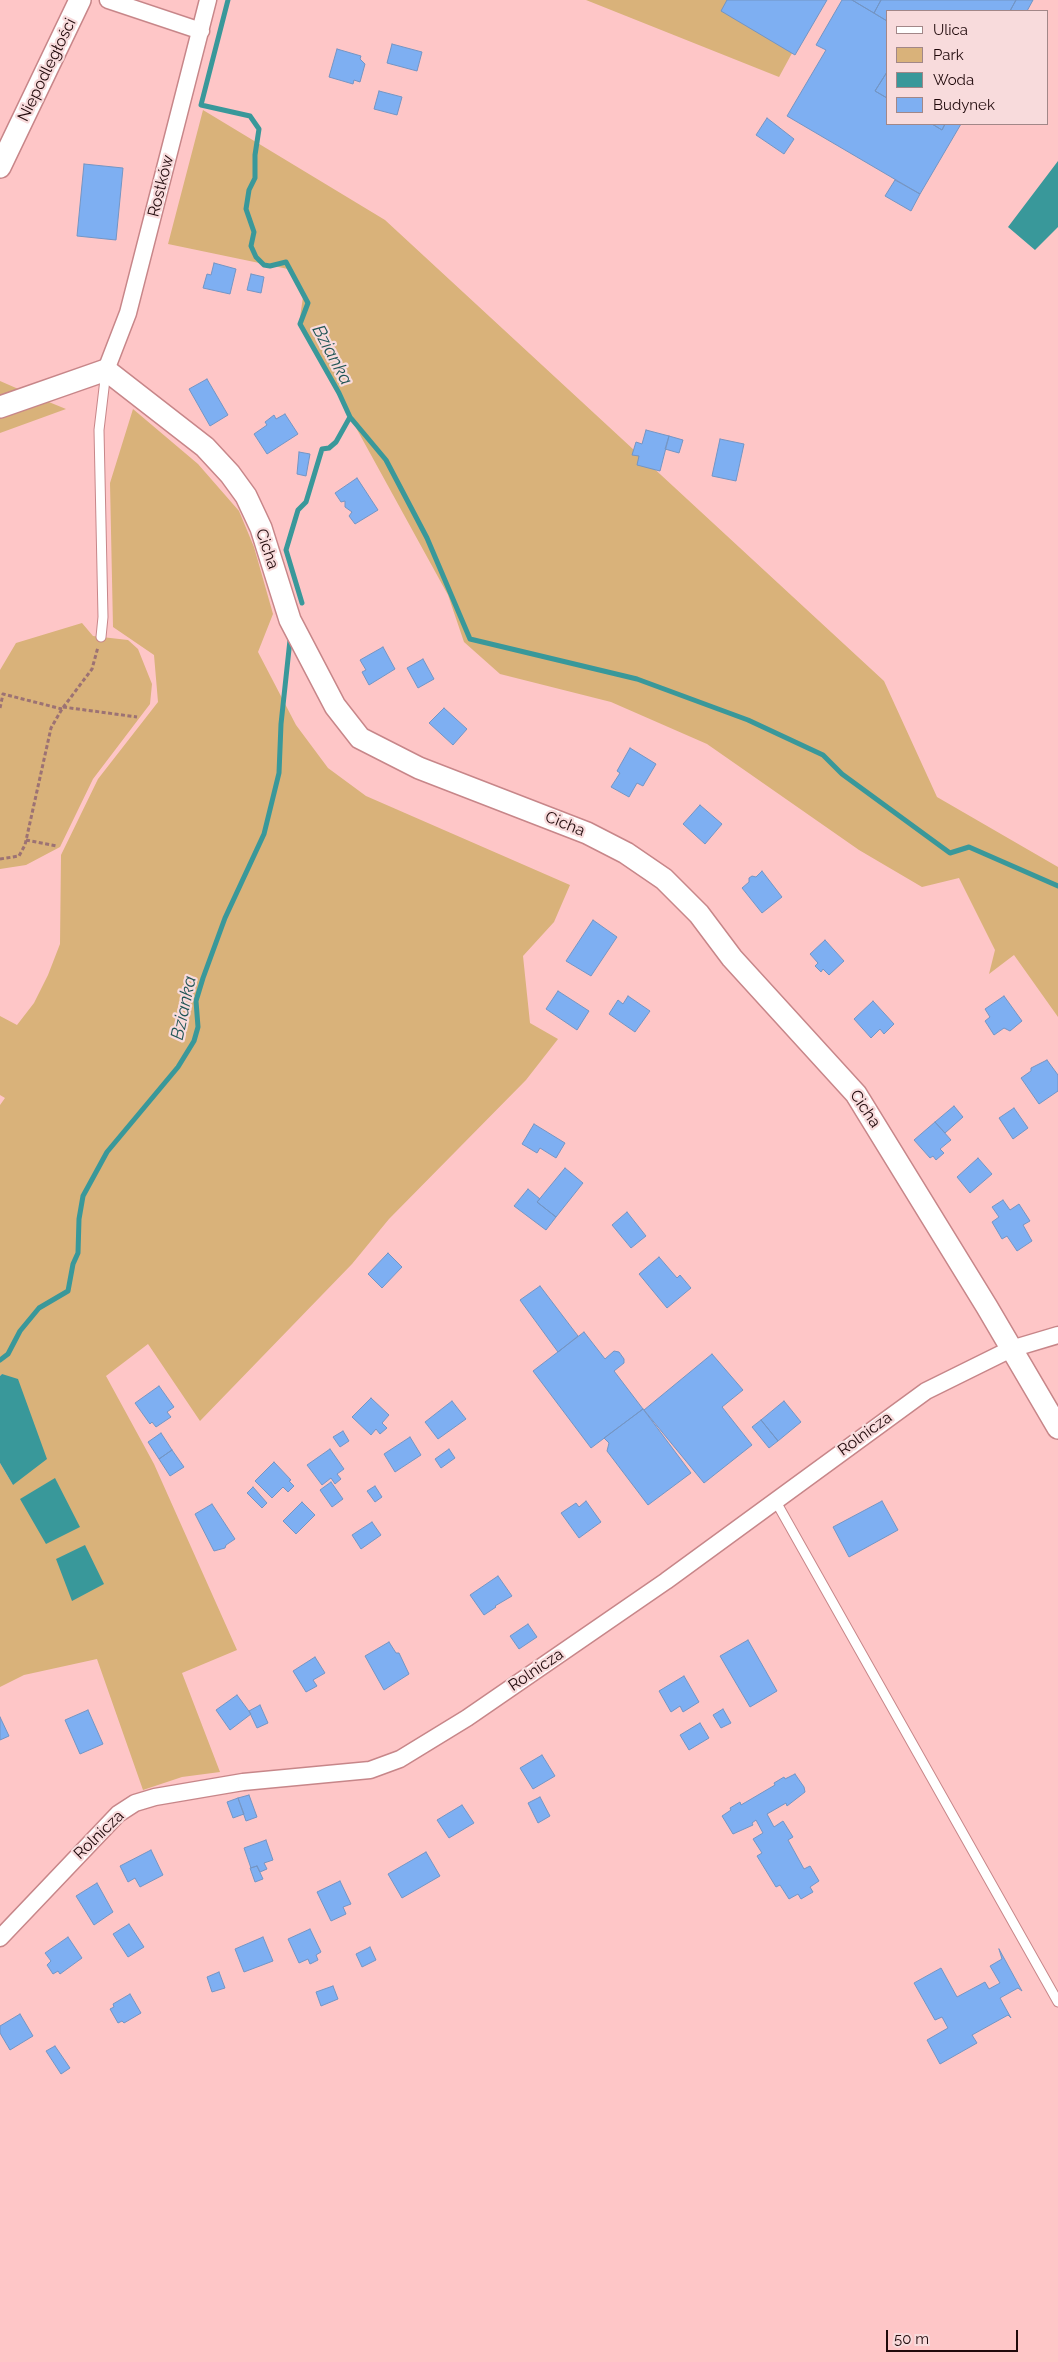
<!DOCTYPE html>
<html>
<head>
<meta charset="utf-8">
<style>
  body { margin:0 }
  #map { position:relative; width:1058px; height:2362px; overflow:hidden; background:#fec6c7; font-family:Raleway,sans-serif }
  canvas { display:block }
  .legend { position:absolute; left:886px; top:10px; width:162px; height:115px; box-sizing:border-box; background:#f8dbdc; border:1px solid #a28788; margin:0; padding:6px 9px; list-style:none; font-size:15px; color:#20090b }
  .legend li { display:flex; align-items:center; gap:10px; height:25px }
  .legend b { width:25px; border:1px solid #a28788 }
  .scale { position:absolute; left:886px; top:2330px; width:132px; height:22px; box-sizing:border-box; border:2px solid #20090b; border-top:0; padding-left:6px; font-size:15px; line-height:18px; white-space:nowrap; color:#20090b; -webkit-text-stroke:4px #f8dbdc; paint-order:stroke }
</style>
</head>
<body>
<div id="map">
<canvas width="1058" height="2362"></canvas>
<ul class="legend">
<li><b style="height:6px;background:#fff"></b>Ulica</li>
<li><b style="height:14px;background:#d9b27a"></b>Park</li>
<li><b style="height:14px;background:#39989a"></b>Woda</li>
<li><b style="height:14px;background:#7eaff2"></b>Budynek</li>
</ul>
<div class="scale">50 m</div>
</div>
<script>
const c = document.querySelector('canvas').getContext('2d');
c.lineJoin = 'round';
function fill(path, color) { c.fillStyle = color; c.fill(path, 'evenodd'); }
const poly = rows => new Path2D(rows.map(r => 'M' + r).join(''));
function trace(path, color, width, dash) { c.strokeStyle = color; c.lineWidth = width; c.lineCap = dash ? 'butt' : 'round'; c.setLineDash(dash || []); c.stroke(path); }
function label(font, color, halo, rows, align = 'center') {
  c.font = font + ' Raleway,sans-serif'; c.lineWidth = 4.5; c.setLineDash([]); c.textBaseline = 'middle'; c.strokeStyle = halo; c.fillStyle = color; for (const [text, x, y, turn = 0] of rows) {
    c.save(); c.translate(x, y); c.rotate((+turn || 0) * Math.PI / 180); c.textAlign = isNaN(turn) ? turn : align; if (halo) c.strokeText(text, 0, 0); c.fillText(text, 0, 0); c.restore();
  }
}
fill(poly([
  [586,0,821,0,779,77],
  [203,110,385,220,884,681,937,797,1058,867,1058,1017,1014,955,989,974,995,950,959,878,922,887,859,850,707,744,611,702,500,674,464,642,448,595,299,324,303,297,288,269,168,244],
  [0,381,39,398,66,409,0,433],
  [133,409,198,464,239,511,254,547,273,614,258,652,296,725,328,768,366,796,570,885,554,922,523,956,530,1023,558,1039,526,1080,389,1219,352,1264,200,1421,148,1344,106,1376,154,1464,237,1650,182,1673,220,1772,182,1777,143,1790,97,1659,24,1675,0,1687,0,1463,13,1485,2,1374,0,1376,0,1105,5,1098,0,1095,0,1016,17,1025,34,1003,48,975,60,944,61,855,98,779,158,702,154,655,113,627,110,483],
  [82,623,93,636,128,640,138,649,152,684,150,704,93,779,60,847,26,865,0,869,0,670,16,643]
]), '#d9b27a');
fill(poly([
  [1058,161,1058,227,1035,250,1008,227],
  [2,1374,18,1379,47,1459,13,1485,0,1463,0,1376],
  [55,1478,80,1527,46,1544,20,1499],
  [85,1545,104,1584,72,1601,56,1559]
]), '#39989a');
trace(poly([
  [228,0,201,105,250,116,259,129,255,155,255,178,249,190,246,209,254,232,251,246,256,257,264,265,270,266,286,262,308,303,300,324,339,393,350,417,336,442,329,448,322,449,306,502,298,510,286,550,302,603],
  [350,417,386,460,427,538,470,639,637,679,748,720,823,755,842,774,950,853,969,847,1058,886],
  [0,1360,8,1354,20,1331,39,1308,68,1291,73,1264,78,1253,79,1219,83,1196,107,1152,178,1067,194,1041,198,1027,196,1001,203,978,225,918,264,834,279,773,281,724,290,640]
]), '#39989a', 5);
const building = poly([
  [727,0,827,0,795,55,721,11,727,0],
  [842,0,852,0,887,21,887,72,875,91,887,98,887,124,932,124,942,130,945,124,961,124,920,194,787,116,826,50,816,45,842,0],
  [852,0,881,0,874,13,852,0],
  [881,0,1016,0,1010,11,887,11,887,21,874,13,881,0],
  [1016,0,1033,0,1027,11,1010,11,1016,0],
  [392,44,422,52,417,71,387,63,392,44],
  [337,49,361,56,360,59,365,64,360,82,354,80,353,84,329,77,337,49],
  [887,72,887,98,875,91,887,72],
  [379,91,402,97,397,115,374,109,379,91],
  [767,118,794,139,784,154,756,135,767,118],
  [932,124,945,124,942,130,932,124],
  [84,164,123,168,116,240,77,236,84,164],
  [895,180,920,194,911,211,885,196,895,180],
  [214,263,236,269,230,294,203,288,207,274,211,275,214,263],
  [251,274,264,277,261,293,247,290,251,274],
  [207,379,228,415,210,426,189,389,207,379],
  [285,414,298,434,267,454,254,434,267,425,265,422,274,415,276,419,285,414],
  [646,430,669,436,660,471,637,465,639,456,632,455,636,442,642,444,646,430],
  [669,436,683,440,679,453,665,449,669,436],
  [720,439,744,444,736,481,712,476,720,439],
  [299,452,310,454,306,476,297,474,299,452],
  [357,478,378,510,355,524,349,516,352,512,345,507,345,501,341,502,335,493,357,478],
  [383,647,395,669,369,685,362,672,366,670,360,660,383,647],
  [423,659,434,679,418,688,407,668,423,659],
  [444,708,467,729,453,745,429,723,444,708],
  [630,748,656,764,643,786,637,783,629,797,611,787,620,773,617,771,630,748],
  [700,805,722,824,705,844,683,824,700,805],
  [762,871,782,897,762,913,742,888,749,882,749,878,752,876,756,877,762,871],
  [593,920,617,937,591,976,566,961,593,920],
  [825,940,844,961,829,975,823,969,821,972,815,966,818,963,810,954,825,940],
  [558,991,589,1011,577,1030,546,1009,558,991],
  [628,996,650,1011,635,1032,609,1014,618,1000,623,1004,628,996],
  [1004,996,1022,1021,1010,1031,1004,1028,994,1035,985,1021,990,1017,985,1009,1004,996],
  [873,1001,894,1024,884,1034,880,1029,871,1038,854,1019,873,1001],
  [1047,1060,1058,1075,1058,1091,1039,1104,1021,1078,1031,1071,1031,1068,1047,1060],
  [954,1106,963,1117,945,1133,935,1122,954,1106],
  [1014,1108,1028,1128,1013,1139,999,1118,1014,1108],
  [935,1122,951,1140,940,1149,944,1153,936,1160,933,1156,930,1158,914,1140,935,1122],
  [534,1124,565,1143,556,1158,540,1148,537,1153,522,1144,534,1124],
  [978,1158,992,1174,970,1193,957,1177,978,1158],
  [565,1168,583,1183,556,1217,537,1202,565,1168],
  [528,1189,540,1199,537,1202,556,1217,546,1230,514,1206,528,1189],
  [1003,1200,1010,1210,1019,1204,1030,1221,1023,1225,1032,1241,1017,1251,1007,1236,1002,1239,992,1222,999,1217,992,1207,1003,1200],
  [627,1212,646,1236,631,1248,612,1225,627,1212],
  [388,1253,402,1267,382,1288,368,1274,388,1253],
  [659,1257,677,1278,680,1275,691,1288,667,1308,639,1274,659,1257],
  [540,1286,578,1336,558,1352,520,1300,540,1286],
  [584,1332,605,1359,614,1351,619,1352,624,1359,624,1363,614,1371,643,1409,591,1448,533,1371,584,1332],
  [712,1354,743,1390,722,1407,752,1445,704,1483,644,1410,712,1354],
  [159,1386,174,1407,167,1412,171,1417,156,1427,152,1422,150,1424,135,1403,159,1386],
  [371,1398,389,1415,382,1423,387,1428,380,1434,376,1429,371,1435,352,1417,371,1398],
  [452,1401,466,1419,438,1439,425,1422,452,1401],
  [784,1401,801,1422,778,1441,761,1420,784,1401],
  [643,1409,691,1473,648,1505,607,1451,609,1443,604,1438,643,1409],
  [761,1420,778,1441,769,1448,752,1427,761,1420],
  [343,1431,349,1441,340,1447,333,1437,343,1431],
  [161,1433,172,1450,159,1459,148,1442,161,1433],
  [410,1437,421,1455,395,1472,384,1454,410,1437],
  [330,1449,344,1469,337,1474,341,1479,335,1484,331,1478,322,1485,307,1465,330,1449],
  [449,1449,455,1458,441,1468,435,1459,449,1449],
  [172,1450,184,1467,170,1476,159,1459,172,1450],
  [274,1462,291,1480,289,1481,294,1486,288,1492,283,1487,272,1498,255,1481,274,1462],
  [331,1482,343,1499,332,1507,320,1490,331,1482],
  [375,1486,382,1497,375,1502,367,1491,375,1486],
  [253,1487,267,1503,262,1508,247,1493,253,1487],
  [586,1501,601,1522,579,1538,561,1513,576,1503,579,1507,586,1501],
  [882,1501,898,1530,849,1557,833,1527,882,1501],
  [302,1502,315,1515,296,1534,283,1521,302,1502],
  [212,1504,235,1539,226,1545,225,1548,214,1551,195,1514,212,1504],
  [372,1522,381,1535,361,1549,352,1535,372,1522],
  [498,1576,512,1596,495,1606,496,1607,484,1615,470,1595,498,1576],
  [528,1624,537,1637,519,1649,510,1636,528,1624],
  [748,1640,777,1691,750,1707,720,1656,748,1640],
  [389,1642,396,1653,399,1653,409,1674,384,1690,365,1656,389,1642],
  [315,1657,325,1673,313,1680,317,1686,306,1692,293,1671,315,1657],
  [684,1676,699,1702,683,1712,680,1706,671,1712,659,1691,684,1676],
  [237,1695,251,1714,230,1730,216,1710,237,1695],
  [260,1705,268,1723,257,1728,249,1711,260,1705],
  [723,1709,731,1723,721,1728,713,1715,723,1709],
  [88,1710,103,1744,80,1754,65,1720,88,1710],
  [0,1717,9,1736,0,1740,0,1717],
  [700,1723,709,1738,689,1750,680,1735,700,1723],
  [542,1755,555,1776,533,1789,520,1768,542,1755],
  [795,1774,804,1787,805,1792,787,1806,786,1803,767,1814,774,1827,783,1821,793,1837,788,1840,804,1869,810,1866,819,1881,810,1887,813,1892,801,1899,798,1894,789,1899,780,1885,776,1887,757,1856,762,1853,753,1839,763,1833,756,1820,752,1823,753,1825,733,1834,722,1816,731,1810,730,1808,740,1802,741,1805,775,1785,774,1783,784,1777,785,1779,795,1774],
  [249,1795,257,1817,246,1821,238,1798,249,1795],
  [540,1797,550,1816,538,1823,528,1803,540,1797],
  [238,1798,244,1814,233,1818,227,1802,238,1798],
  [462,1805,474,1823,449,1838,437,1820,462,1805],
  [266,1840,273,1860,264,1863,267,1869,260,1872,257,1866,251,1868,244,1848,266,1840],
  [151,1850,163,1875,140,1887,135,1878,128,1882,120,1866,151,1850],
  [426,1852,440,1876,402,1898,388,1874,426,1852],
  [257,1866,263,1879,255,1882,250,1868,257,1866],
  [340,1881,351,1904,343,1907,346,1914,331,1921,317,1892,340,1881],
  [97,1883,113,1912,94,1925,76,1896,97,1883],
  [129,1924,144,1947,128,1957,113,1934,129,1924],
  [310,1929,321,1952,316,1955,318,1960,310,1964,308,1959,299,1963,288,1939,310,1929],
  [68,1937,82,1958,60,1974,58,1971,53,1974,47,1965,51,1961,45,1953,68,1937],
  [263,1937,273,1961,244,1972,235,1949,263,1937],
  [370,1947,376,1960,362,1967,356,1954,370,1947],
  [999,1949,1022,1991,1018,1988,1000,1998,1011,2018,1008,2015,972,2035,977,2043,940,2064,927,2040,948,2028,942,2017,935,2020,914,1983,941,1968,957,1997,985,1982,989,1989,1000,1983,990,1966,1002,1959,999,1949],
  [219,1972,225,1988,212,1992,207,1977,219,1972],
  [333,1986,338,1999,321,2006,316,1992,333,1986],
  [130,1994,141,2013,124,2023,122,2021,118,2023,110,2009,114,2007,113,2004,130,1994],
  [20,2014,33,2036,10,2050,0,2033,0,2026,20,2014],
  [55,2046,70,2068,61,2074,46,2051,55,2046]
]);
fill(building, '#7eaff2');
trace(building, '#7395c4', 1);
const service = poly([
  [101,637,103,617,99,430,106,371],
  [775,1500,1058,2002]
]);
const minor = poly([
  [108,0,201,31],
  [106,370,128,313,208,0],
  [0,1938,118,1814,135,1803,155,1797,243,1782,370,1770,400,1759,467,1718,666,1581,926,1391,1011,1349,1058,1335]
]);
const tertiary = poly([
  [0,167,80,0],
  [0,407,106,370,205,447,230,474,246,496,261,528,290,620,335,706,360,738,419,768,587,833,626,853,664,879,699,914,732,958,856,1094,987,1307,1058,1428]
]);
trace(service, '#c78689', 11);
trace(minor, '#c78689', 19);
trace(tertiary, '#c78689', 24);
trace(poly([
  [63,707,137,717],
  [0,708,3,694,62,709],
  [26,840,57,846],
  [0,859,19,856,25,845,51,728,62,709,92,669,98,647]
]), '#9c7274', 3, [4, 2.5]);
trace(service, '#fff', 9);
trace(minor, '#fff', 16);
trace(tertiary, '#fff', 21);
label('16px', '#20090b', '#f8dbdc', [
  ["Niepodległości",47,70,-64],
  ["Rostków",161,186,-76],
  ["Cicha",267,549,71],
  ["Cicha",565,824,22],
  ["Cicha",865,1109,56],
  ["Rolnicza",865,1434,-36],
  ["Rolnicza",536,1670,-34],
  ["Rolnicza",99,1835,-44]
]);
label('italic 18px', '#205556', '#f8dbdc', [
  ["Bzianka",332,355,62],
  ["Bzianka",184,1008,-78]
]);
</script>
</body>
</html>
